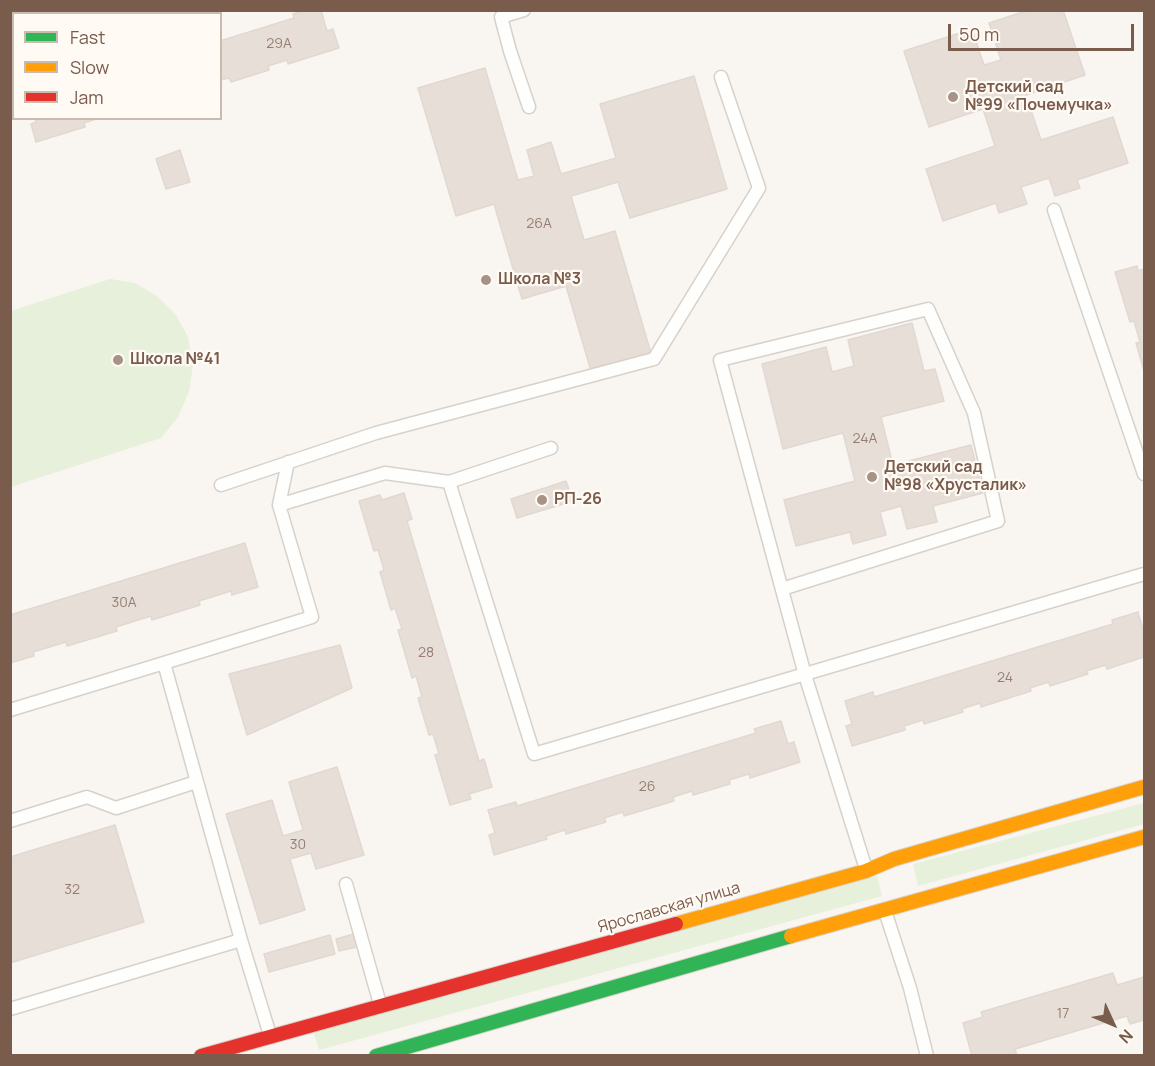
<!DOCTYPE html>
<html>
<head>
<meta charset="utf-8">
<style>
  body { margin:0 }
  #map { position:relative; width:1155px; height:1066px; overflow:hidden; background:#f9f5f0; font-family:Manrope,sans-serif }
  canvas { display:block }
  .frame { position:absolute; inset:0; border:12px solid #7a5c4d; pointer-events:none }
  .legend { position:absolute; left:12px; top:12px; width:210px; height:108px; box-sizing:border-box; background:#fffaf3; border:2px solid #cabbb1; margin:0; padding:8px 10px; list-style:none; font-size:18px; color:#7a5c4d }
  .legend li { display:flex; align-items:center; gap:12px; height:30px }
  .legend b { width:30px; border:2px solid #cabbb1 }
  .north { position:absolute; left:1083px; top:994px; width:60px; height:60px; -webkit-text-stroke:4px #fffaf3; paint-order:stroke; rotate:134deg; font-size:16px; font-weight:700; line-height:24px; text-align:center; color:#7a5c4d }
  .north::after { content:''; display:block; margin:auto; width:21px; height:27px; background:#7a5c4d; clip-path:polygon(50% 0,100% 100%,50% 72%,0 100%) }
  .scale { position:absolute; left:948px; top:24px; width:186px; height:27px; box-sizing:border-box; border:3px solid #7a5c4d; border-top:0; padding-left:8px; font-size:18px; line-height:21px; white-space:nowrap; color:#7a5c4d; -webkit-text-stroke:4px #fffaf3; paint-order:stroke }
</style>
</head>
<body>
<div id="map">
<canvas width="1155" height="1066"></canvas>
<div class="frame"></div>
<ul class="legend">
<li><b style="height:8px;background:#30b455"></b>Fast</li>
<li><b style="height:8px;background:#ff9f0a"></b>Slow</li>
<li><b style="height:8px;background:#e5322d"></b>Jam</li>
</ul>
<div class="north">N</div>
<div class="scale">50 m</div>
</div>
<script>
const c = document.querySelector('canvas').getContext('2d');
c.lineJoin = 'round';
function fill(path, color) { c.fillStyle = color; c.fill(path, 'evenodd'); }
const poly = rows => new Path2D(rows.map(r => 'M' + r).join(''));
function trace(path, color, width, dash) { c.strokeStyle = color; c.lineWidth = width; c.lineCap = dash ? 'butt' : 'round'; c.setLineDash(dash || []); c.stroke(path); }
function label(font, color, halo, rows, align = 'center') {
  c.font = font + ' Manrope,sans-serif'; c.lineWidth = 4.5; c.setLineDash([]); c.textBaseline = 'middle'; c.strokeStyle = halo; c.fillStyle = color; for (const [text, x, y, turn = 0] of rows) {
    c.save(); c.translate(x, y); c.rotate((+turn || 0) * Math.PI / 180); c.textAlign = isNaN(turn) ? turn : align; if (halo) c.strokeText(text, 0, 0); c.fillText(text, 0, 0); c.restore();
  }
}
fill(poly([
  [110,279,135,283,157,296,176,315,188,337,193,365,189,392,178,417,161,438,11,487,11,311],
  [1144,803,1144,824,918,886,913,864],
  [877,876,882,896,319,1050,313,1030]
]), '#e7f0db');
const building = poly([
  [305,10,321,10,327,31,333,29,339,48,288,64,287,60,268,66,269,70,231,82,229,78,220,80,220,41,294,18,293,14,305,10],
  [1029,10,1063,10,1085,75,1026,95,1041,140,1113,117,1128,163,1077,180,1080,188,1055,196,1049,178,1021,187,1027,204,999,213,996,203,943,221,926,169,995,146,983,109,929,127,904,51,972,29,984,65,1001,60,989,23,1029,10],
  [10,21,14,31,14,83,10,84,10,21],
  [485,68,518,180,534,176,527,150,551,142,561,174,616,158,600,104,694,76,727,189,630,218,618,182,571,196,584,240,615,231,651,353,591,371,566,286,522,299,494,204,456,216,418,88,485,68],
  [35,118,99,118,84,123,85,127,36,142,31,124,36,122,35,118],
  [180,150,190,182,166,189,156,159,180,150],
  [1137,266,1138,271,1144,269,1144,371,1136,343,1140,342,1134,321,1130,322,1115,272,1137,266],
  [912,323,924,371,935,369,944,401,881,417,893,465,971,445,983,493,933,506,937,522,907,529,901,506,880,512,886,535,853,544,850,532,796,546,784,500,855,481,843,433,783,449,762,364,826,347,832,372,854,366,848,340,912,323],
  [566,481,573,501,517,518,511,499,566,481],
  [404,493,412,519,407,521,479,761,484,759,492,787,469,794,471,799,450,805,435,755,439,754,433,734,429,735,418,698,422,697,416,676,412,678,398,630,402,629,395,608,391,610,380,572,384,570,378,550,374,551,359,501,380,495,382,500,404,493],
  [245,543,258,587,232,595,231,591,199,601,200,605,152,620,151,616,116,627,117,631,67,646,66,642,33,652,34,656,10,663,10,615,245,543],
  [1138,612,1144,633,1144,657,1107,669,1106,665,1086,671,1088,674,1050,686,1049,682,1030,688,1031,691,981,707,980,703,962,709,963,712,924,724,923,720,904,726,905,730,852,746,846,726,852,724,845,701,873,692,874,697,1113,624,1112,620,1138,612],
  [340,645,352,688,247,735,229,674,340,645],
  [781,721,788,744,794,742,800,762,750,778,749,774,729,780,730,784,693,795,692,791,673,797,674,801,624,816,623,812,604,818,606,822,566,834,565,830,546,836,547,839,494,855,489,835,495,833,488,810,516,802,517,806,756,733,754,729,781,721],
  [337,767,364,855,316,869,311,853,290,859,305,910,260,924,226,814,272,800,283,836,303,830,289,782,337,767],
  [115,825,144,922,10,963,10,857,115,825],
  [354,934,357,947,339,951,336,939,354,934],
  [330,935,335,954,269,972,264,954,330,935],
  [1113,973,1117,985,1144,977,1144,1020,1130,1024,1127,1016,1015,1049,1017,1056,972,1056,963,1023,983,1017,981,1012,1113,973]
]);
fill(building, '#e6ded7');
trace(building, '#e2d8d2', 1.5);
const lane = poly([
  [68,10,71,14],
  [524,10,501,17,510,51,529,107],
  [101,14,110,10],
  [1054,210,1144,474],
  [449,482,551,448],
  [221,485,376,433,654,359,759,188,721,77],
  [279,505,385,473,449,482,534,754,1144,574],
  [782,589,998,521,974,413,928,309,720,360,805,675,866,869],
  [10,710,164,663],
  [10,821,87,797,116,808,196,782],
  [346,884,380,1004],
  [885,911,910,988,927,1056],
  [10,1009,241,940],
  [270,1035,241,940,164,663,312,617,279,505,288,462]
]);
const fast = poly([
  [376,1056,791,936]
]);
const slow = poly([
  [676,924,866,871,894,859,1144,787],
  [791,936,1144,837]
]);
const jam = poly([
  [201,1056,676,924]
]);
trace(lane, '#d7d1cb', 15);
trace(fast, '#d9d2cb', 16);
trace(slow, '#d9d2cb', 16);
trace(jam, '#d9d2cb', 16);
trace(lane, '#fefefd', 12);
trace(fast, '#30b455', 14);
trace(slow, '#ff9f0a', 14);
trace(jam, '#e5322d', 14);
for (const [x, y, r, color] of [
  [953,97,6,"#a69286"],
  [486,280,6,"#a69286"],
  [118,360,6,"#a69286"],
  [872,477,6,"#a69286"],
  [542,500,6,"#a69286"]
]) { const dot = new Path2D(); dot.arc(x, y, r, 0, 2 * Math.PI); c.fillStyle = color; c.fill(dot); trace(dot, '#fffaf3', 2); }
label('14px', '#977e72', null, [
  ["29А",279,44],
  ["26А",539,224],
  ["24А",865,439],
  ["30А",124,603],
  ["28",426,653],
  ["24",1005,678],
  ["26",647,787],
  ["30",298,845],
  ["32",72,890],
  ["17",1063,1014]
]);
label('bold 16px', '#7a5c4d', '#fffaf3', [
  ["Детский сад",965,88],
  ["№99 «Почемучка»",965,106],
  ["Школа №3",498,280],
  ["Школа №41",130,360],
  ["Детский сад",884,468],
  ["№98 «Хрусталик»",884,486],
  ["РП-26",554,500]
], 'left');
label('16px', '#7a5c4d', '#fffaf3', [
  ["Ярославская улица",669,908,-16]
]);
</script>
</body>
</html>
